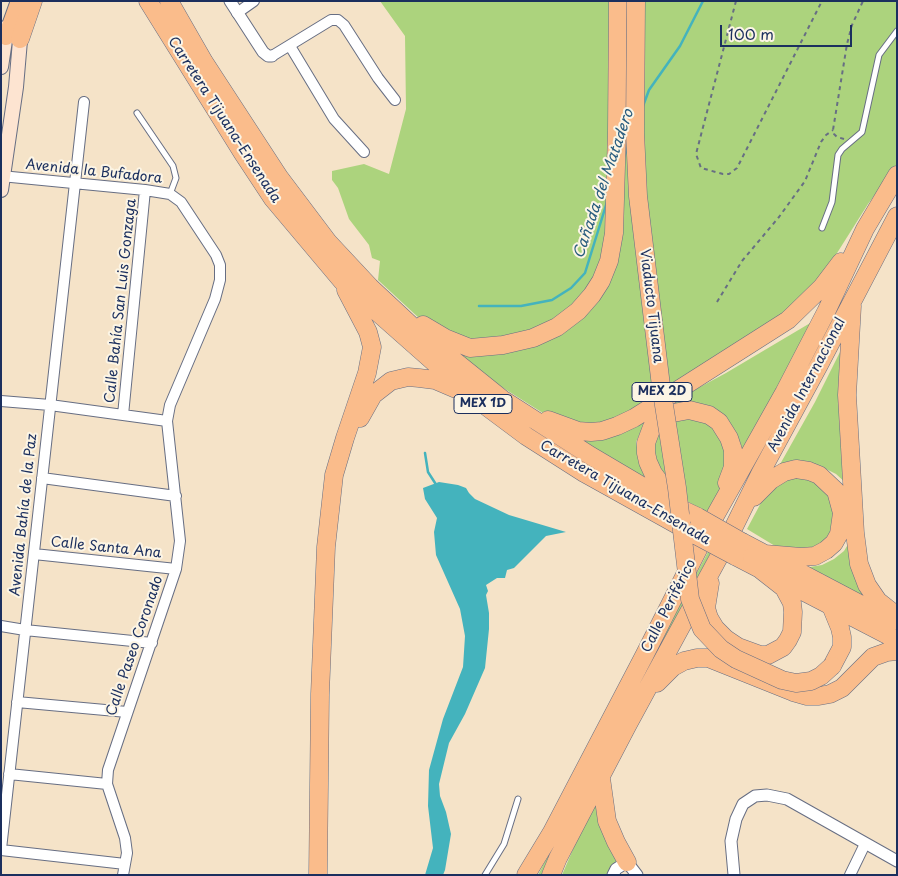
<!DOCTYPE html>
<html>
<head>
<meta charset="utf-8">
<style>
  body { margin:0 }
  #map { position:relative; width:898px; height:876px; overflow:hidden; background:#f5e3c8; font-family:"Playpen Sans",sans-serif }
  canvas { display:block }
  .frame { position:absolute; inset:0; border:2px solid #1b2f5e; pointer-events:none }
  .scale { position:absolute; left:720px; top:25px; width:132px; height:22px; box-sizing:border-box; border:2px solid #1b2f5e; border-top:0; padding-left:6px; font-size:15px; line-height:18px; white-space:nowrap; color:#1b2f5e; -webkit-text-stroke:4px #fcf5e5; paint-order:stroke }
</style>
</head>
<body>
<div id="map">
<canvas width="898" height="876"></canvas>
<div class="frame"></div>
<div class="scale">100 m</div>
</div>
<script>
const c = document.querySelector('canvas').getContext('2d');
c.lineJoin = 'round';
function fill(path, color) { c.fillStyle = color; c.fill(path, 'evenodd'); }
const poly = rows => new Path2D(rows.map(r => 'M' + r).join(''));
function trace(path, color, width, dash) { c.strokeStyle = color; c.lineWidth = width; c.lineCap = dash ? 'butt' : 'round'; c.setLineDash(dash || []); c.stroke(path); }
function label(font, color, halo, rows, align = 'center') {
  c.font = font + ' "Playpen Sans",sans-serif'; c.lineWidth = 4; c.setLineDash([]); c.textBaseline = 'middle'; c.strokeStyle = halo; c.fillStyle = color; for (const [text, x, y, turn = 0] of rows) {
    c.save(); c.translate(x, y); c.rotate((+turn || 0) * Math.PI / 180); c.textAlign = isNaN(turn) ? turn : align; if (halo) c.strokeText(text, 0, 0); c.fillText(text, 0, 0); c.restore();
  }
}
fill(poly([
  [380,1,897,1,897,165,868,204,820,280,797,306,620,423,593,430,546,415,475,370,378,280,380,261,372,258,369,245,349,219,338,188,332,180,332,171,364,164,389,174,406,109,405,36],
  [817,319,744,453,740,442,733,429,718,413,645,422,636,442,641,468,648,484,575,436,635,422,726,373],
  [851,330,859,560,876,606,804,568,822,565,834,559,844,551,850,541,848,485,836,474,822,467,774,475,815,402],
  [683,416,704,418,732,452,713,517,674,493,656,472,654,444,661,428],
  [797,477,808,478,829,487,840,522,820,549,780,549,747,529,763,499,778,483],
  [709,550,711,552,542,875,538,875],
  [597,799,622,862,608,875,562,875,580,833]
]), '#acd37d');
fill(poly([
  [439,482,458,485,466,488,469,493,475,499,509,515,566,532,546,536,514,568,507,570,505,578,497,578,486,585,488,591,486,595,489,613,489,629,485,668,465,714,449,743,439,784,440,796,446,812,451,834,445,870,443,875,425,875,433,848,428,806,429,770,443,719,463,667,465,636,460,609,436,555,434,532,437,518,425,499,423,488]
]), '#44b3bd');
trace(poly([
  [643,106,649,90,680,46,703,1],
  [624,157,628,146],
  [479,306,521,306,552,300,571,288,585,273,607,202],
  [425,453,428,472,437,486]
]), '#44b3bd', 2.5);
const service = poly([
  [137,113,173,166,176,178,170,194],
  [822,228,832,202,838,155,842,149,862,132,879,55,897,31],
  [485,875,504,844,518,799]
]);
const minor = poly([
  [237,13,254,1],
  [290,46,334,119,364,152],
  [272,56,331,20,338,20,344,25,378,78,395,100],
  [1,176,145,190,170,194,181,202,216,255,220,265,220,280,215,299,170,405,167,421,180,541,176,569,108,770,107,784,125,838,127,853,123,875],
  [1,401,50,405,167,421],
  [123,415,145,190],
  [42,478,176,496],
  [34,554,176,569],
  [1,626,25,630,152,643],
  [17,702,127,712],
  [9,774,107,784],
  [1,849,84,102],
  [1,850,125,864],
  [850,875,865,844]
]);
const tertiary = poly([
  [230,1,263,52,268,56,272,56],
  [613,875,616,869,627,862,637,875],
  [734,875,731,841,736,819,743,804,755,796,767,795,787,799,897,861]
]);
const secondary = poly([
  [1,67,7,27],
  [1,190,16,87,21,29]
]);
const trunk = poly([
  [6,37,19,1]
]);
const motorway = poly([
  [148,1,242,152,273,199,342,281,471,395,526,436,584,473,690,532],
  [169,1,204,62,279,177,328,242,370,287,415,329,502,399,591,456,679,508,698,517],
  [20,39,33,1],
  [852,306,847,395,855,533,859,564,867,585,878,601,897,616],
  [423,325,445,338,470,348,503,345,533,338,557,327,578,311,592,295,601,281,609,261,614,233,617,131,618,1],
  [360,418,373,395,391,381,408,377,419,378,435,380,456,389],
  [548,420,578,431,591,432,602,431,617,426,634,418,788,320,822,287,841,262],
  [754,497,771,480,784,472,796,469,809,471,819,475,836,491,842,513,839,534,834,543,826,550,815,556,801,557,765,554],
  [672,499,653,473,648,462,646,453,646,443,652,427,668,414,689,410,709,415,719,422,729,438,733,450,733,467,727,483],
  [742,542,892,621],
  [735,556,897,640],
  [710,583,706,608,709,618,715,628,726,639,738,647,760,655,768,655,783,647,788,640,792,632,793,612,792,603,784,588,761,570],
  [831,606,840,628,842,637,842,647,832,666],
  [657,683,673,667,684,661,697,658,708,658,793,692,807,696,819,696,830,694,842,688,873,657,887,652,897,651],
  [601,778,607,821,616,842,627,862],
  [318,875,320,694,326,547,334,475,345,438,367,373,372,347,368,332,346,290],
  [526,875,552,832,644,656,716,514,784,393,826,312,865,229,897,175],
  [551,875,558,858,627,726,720,555,761,472,819,365,897,216]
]);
trace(service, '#676e83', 7);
trace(minor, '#676e83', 12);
trace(tertiary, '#676e83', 13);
trace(secondary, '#676e83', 16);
trace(trunk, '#676e83', 18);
trace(motorway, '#676e83', 19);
trace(poly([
  [736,1,696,154,701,168,723,174,729,174,737,168,822,1],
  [844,139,837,137,834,134,833,130,847,44,852,25,863,1],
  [717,302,742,261,779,217,805,181,821,142,826,135,833,130]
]), '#676e83', 2, [4, 4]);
trace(service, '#fff', 5);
trace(minor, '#fff', 10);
trace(tertiary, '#fff', 11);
trace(secondary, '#fde4d1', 14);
trace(trunk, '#fabc8b', 16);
trace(motorway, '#fabc8b', 18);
const motorwayBridge = poly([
  [636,1,635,133,638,196,661,386,677,488,690,599,702,629,721,649,736,659,782,680,796,683,811,681,821,676,832,666],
  [698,517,742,542],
  [690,532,735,556]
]);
trace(motorwayBridge, '#676e83', 19, []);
trace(motorwayBridge, '#fabc8b', 18);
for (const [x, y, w] of [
  [662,392,60],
  [483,404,58]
]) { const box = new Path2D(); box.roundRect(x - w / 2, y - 9.5, w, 19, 4); c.fillStyle = '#fcf5e5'; c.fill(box); trace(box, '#1b2f5e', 1); }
label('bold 12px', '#1b2f5e', null, [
  ["MEX 2D",662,392],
  ["MEX 1D",483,404]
]);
label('14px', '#1b2f5e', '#fcf5e5', [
  ["Carretera Tijuana–Ensenada",224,120,57],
  ["Avenida la Bufadora",94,172,6],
  ["Calle Bahía San Luis Gonzaga",121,301,-84],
  ["Viaducto Tijuana",651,306,83],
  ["Avenida Internacional",807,385,-62],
  ["Carretera Tijuana–Ensenada",625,493,30],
  ["Avenida Bahía de la Paz",24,515,-84],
  ["Calle Santa Ana",106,548,6],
  ["Calle Periférico",669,606,-63],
  ["Calle Paseo Coronado",135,646,-71]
]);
label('italic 15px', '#295d7f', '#fcf5e5', [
  ["Cañada del Matadero",604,184,-71]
]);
</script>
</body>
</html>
